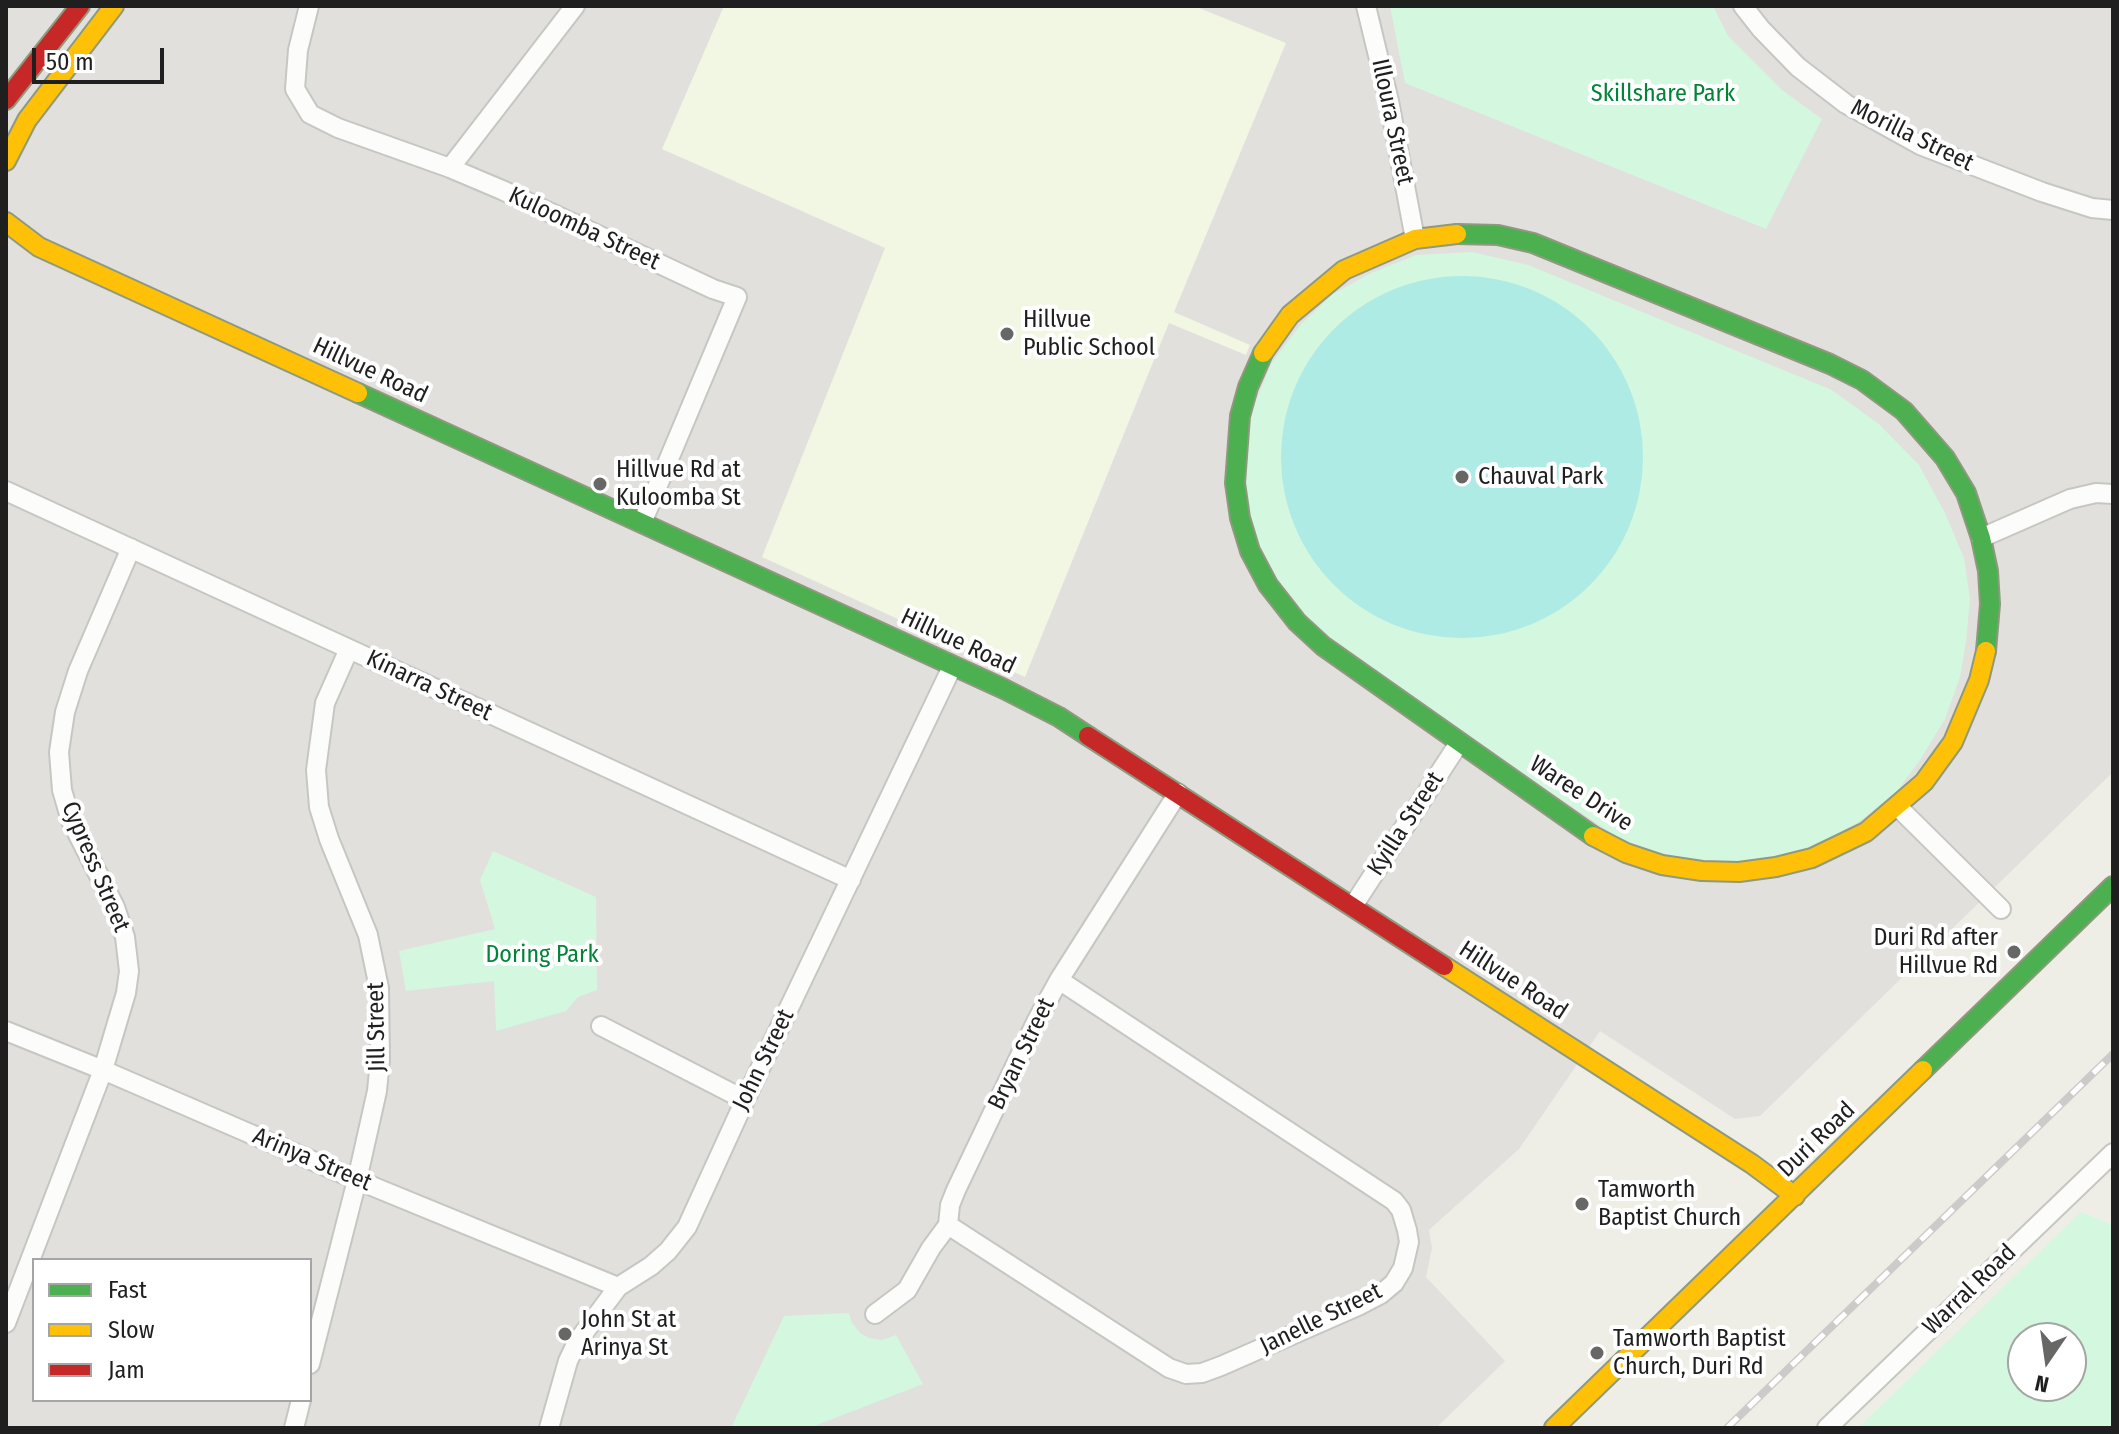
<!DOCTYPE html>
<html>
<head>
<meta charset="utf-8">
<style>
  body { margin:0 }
  #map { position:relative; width:2119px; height:1434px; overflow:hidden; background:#eeeee7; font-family:"Fira Sans Condensed",sans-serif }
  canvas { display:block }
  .frame { position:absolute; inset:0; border:8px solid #1f1f1f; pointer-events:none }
  .legend { position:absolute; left:32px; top:1258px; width:280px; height:144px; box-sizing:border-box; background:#fff; border:2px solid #a5a5a5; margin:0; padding:10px 14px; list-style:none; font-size:24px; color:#1f1f1f }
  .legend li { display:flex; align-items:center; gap:16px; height:40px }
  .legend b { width:40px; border:2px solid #a5a5a5 }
  .north { position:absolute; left:2007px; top:1322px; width:80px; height:80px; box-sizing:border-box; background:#fff; border:2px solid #a5a5a5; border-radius:50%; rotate:193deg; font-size:22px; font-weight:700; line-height:32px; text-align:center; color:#1f1f1f }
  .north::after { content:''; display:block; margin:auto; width:28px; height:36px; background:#676765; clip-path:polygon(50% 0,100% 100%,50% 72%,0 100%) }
  .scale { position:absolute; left:32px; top:48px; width:132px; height:36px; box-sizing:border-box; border:4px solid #1f1f1f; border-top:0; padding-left:10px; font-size:24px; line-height:28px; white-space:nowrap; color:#1f1f1f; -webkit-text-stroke:6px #fff; paint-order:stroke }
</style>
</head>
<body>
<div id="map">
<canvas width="2119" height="1434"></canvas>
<div class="frame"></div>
<ul class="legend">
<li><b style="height:10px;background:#4caf50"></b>Fast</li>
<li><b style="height:10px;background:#ffc107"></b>Slow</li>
<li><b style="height:10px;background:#c62828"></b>Jam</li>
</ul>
<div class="north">N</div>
<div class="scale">50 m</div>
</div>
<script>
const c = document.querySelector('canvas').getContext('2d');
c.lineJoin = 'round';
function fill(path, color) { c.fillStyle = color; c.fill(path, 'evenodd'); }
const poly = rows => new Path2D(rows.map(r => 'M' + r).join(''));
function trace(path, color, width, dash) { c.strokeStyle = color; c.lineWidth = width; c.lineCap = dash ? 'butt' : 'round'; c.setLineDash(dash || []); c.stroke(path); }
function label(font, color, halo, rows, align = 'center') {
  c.font = font + ' "Fira Sans Condensed",sans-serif'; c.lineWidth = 8; c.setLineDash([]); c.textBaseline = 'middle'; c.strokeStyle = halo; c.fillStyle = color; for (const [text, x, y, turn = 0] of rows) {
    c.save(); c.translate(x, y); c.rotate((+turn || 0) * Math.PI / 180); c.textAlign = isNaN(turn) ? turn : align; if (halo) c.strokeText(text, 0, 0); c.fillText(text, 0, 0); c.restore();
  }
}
fill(poly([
  [6,6,2113,6,2113,772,1760,1116,1735,1119,1600,1031,1519,1149,1429,1230,1432,1248,1426,1277,1505,1361,1436,1428,6,1428],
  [34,1260,310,1260,310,1400,34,1400]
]), '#e1e0dd');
fill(poly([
  [724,6,1194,6,1286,43,1174,312,1250,345,1246,355,1169,323,1025,677,762,557,885,248,662,149]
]), '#f1f7e3');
fill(poly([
  [1390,6,1713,6,1728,36,1782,90,1822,119,1766,229,1405,83],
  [1472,252,1528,265,1832,390,1880,425,1919,465,1945,513,1964,558,1970,599,1966,642,1960,677,1945,719,1920,760,1897,791,1860,821,1819,844,1764,865,1644,855,1311,632,1259,557,1243,484,1252,410,1272,362,1302,323,1333,294,1371,273,1416,255],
  [493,851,596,897,597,990,578,997,566,1011,496,1031,494,981,406,991,399,951,495,929,480,880],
  [2081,1212,2113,1225,2113,1428,1858,1428],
  [2071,1338,2071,1386,2023,1386,2023,1338],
  [849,1313,852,1323,860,1333,869,1338,882,1340,896,1335,923,1384,809,1428,731,1428,784,1316]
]), '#d3f7df');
fill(poly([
  '1281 457a181 181 0 1 1 362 0a181 181 0 1 1-362 0Z'
]), '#aeebe4');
const street = poly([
  [309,6,298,50,295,89,310,114,338,128,450,168,502,190,713,289,737,297,642,523],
  [1366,6,1389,101,1415,239],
  [1743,6,1761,29,1798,67,1846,104,1920,145,2042,192,2092,208,2113,210],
  [450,168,575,6],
  [6,491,851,880],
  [1981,538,2070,499,2096,493,2113,494],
  [1898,807,2001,909],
  [1353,906,1459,743],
  [601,1026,745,1100],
  [6,1031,103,1070,357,1180,618,1287],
  [948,1225,1169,1368,1186,1374,1202,1373,1221,1366,1358,1306,1381,1294,1394,1283,1403,1268,1409,1242,1407,1230,1401,1210,1394,1201,1059,980],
  [875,1314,907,1290,931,1248,948,1225,950,1205,956,1190,1037,1020,1059,980,1178,793],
  [6,1323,103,1070,126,993,129,971,125,937,115,907,71,821,62,790,59,752,65,712,78,671,131,548],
  [310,1364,357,1180,377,1091,380,1060,379,988,368,935,329,839,319,807,316,770,325,703,349,649],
  [294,1428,301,1400],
  [549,1428,568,1361,577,1342,618,1287,651,1266,668,1251,687,1227,745,1100,952,667],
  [1827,1428,2113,1153]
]);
const fast = poly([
  [1457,234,1498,235,1533,243,1830,364,1862,380,1904,411,1945,458,1966,493,1981,538,1988,571,1990,604,1986,651],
  [1263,353,1248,387,1240,416,1235,483,1240,518,1250,551,1268,585,1297,622,1323,646,1593,836],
  [358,393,1004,689,1059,717,1088,736],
  [1923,1070,2113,886]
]);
const slow = poly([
  [6,161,27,120,114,6],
  [6,222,39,247,358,393],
  [1263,353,1290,315,1344,270,1415,239,1457,234],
  [1593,836,1626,853,1662,865,1702,871,1739,872,1776,867,1812,858,1866,832,1924,782,1953,742,1979,680,1986,651],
  [1444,966,1752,1164,1795,1196],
  [1554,1428,1923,1070]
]);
const jam = poly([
  [6,100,80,6],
  [1088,736,1444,966]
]);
trace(street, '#c6c6c3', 22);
trace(fast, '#8e997e', 22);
trace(slow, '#8e997e', 22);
trace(jam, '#8e997e', 22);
trace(street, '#fcfcfb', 18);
trace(fast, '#4caf50', 18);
trace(slow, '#ffc107', 18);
trace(jam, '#c62828', 18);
const rail = poly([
  [1727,1428,2113,1054]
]);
trace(rail, '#cbcbca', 8);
trace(rail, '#fff', 5, [15]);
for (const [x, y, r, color] of [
  [1007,334,8,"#676765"],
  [1462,477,8,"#676765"],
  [600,484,8,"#676765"],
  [2014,952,8,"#676765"],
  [1582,1204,8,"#676765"],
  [565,1334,8,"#676765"],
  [1597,1353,8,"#676765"]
]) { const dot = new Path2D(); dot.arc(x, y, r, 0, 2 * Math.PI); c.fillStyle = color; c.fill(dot); trace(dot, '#fff', 3); }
label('24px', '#018438', '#fff', [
  ["Skillshare Park",1663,94],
  ["Doring Park",542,955]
]);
label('24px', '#1f1f1f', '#fff', [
  ["Illoura Street",1392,122,78],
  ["Morilla Street",1912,136,26],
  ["Kuloomba Street",584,229,25],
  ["Hillvue Road",370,371,25],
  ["Hillvue Road",958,642,25],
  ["Kinarra Street",429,686,25],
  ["Waree Drive",1581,794,33],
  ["Kyilla Street",1406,824,-57],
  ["Cypress Street",95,867,67],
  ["Hillvue Road",1513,981,33],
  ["Jill Street",377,1027,-91],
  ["Bryan Street",1022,1054,-64],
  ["John Street",764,1060,-64],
  ["Duri Road",1817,1140,-44],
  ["Arinya Street",312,1160,23],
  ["Warral Road",1970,1290,-44],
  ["Janelle Street",1321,1319,-26]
]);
label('24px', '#1f1f1f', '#fff', [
  ["Hillvue",1023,320],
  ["Public School",1023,348],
  ["Hillvue Rd at",616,470],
  ["Kuloomba St",616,498],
  ["Chauval Park",1478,477],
  ["Duri Rd after",1998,938,"right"],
  ["Hillvue Rd",1998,966,"right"],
  ["Tamworth",1598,1190],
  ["Baptist Church",1598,1218],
  ["John St at",581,1320],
  ["Arinya St",581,1348],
  ["Tamworth Baptist",1613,1339],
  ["Church, Duri Rd",1613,1367]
], 'left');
</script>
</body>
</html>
